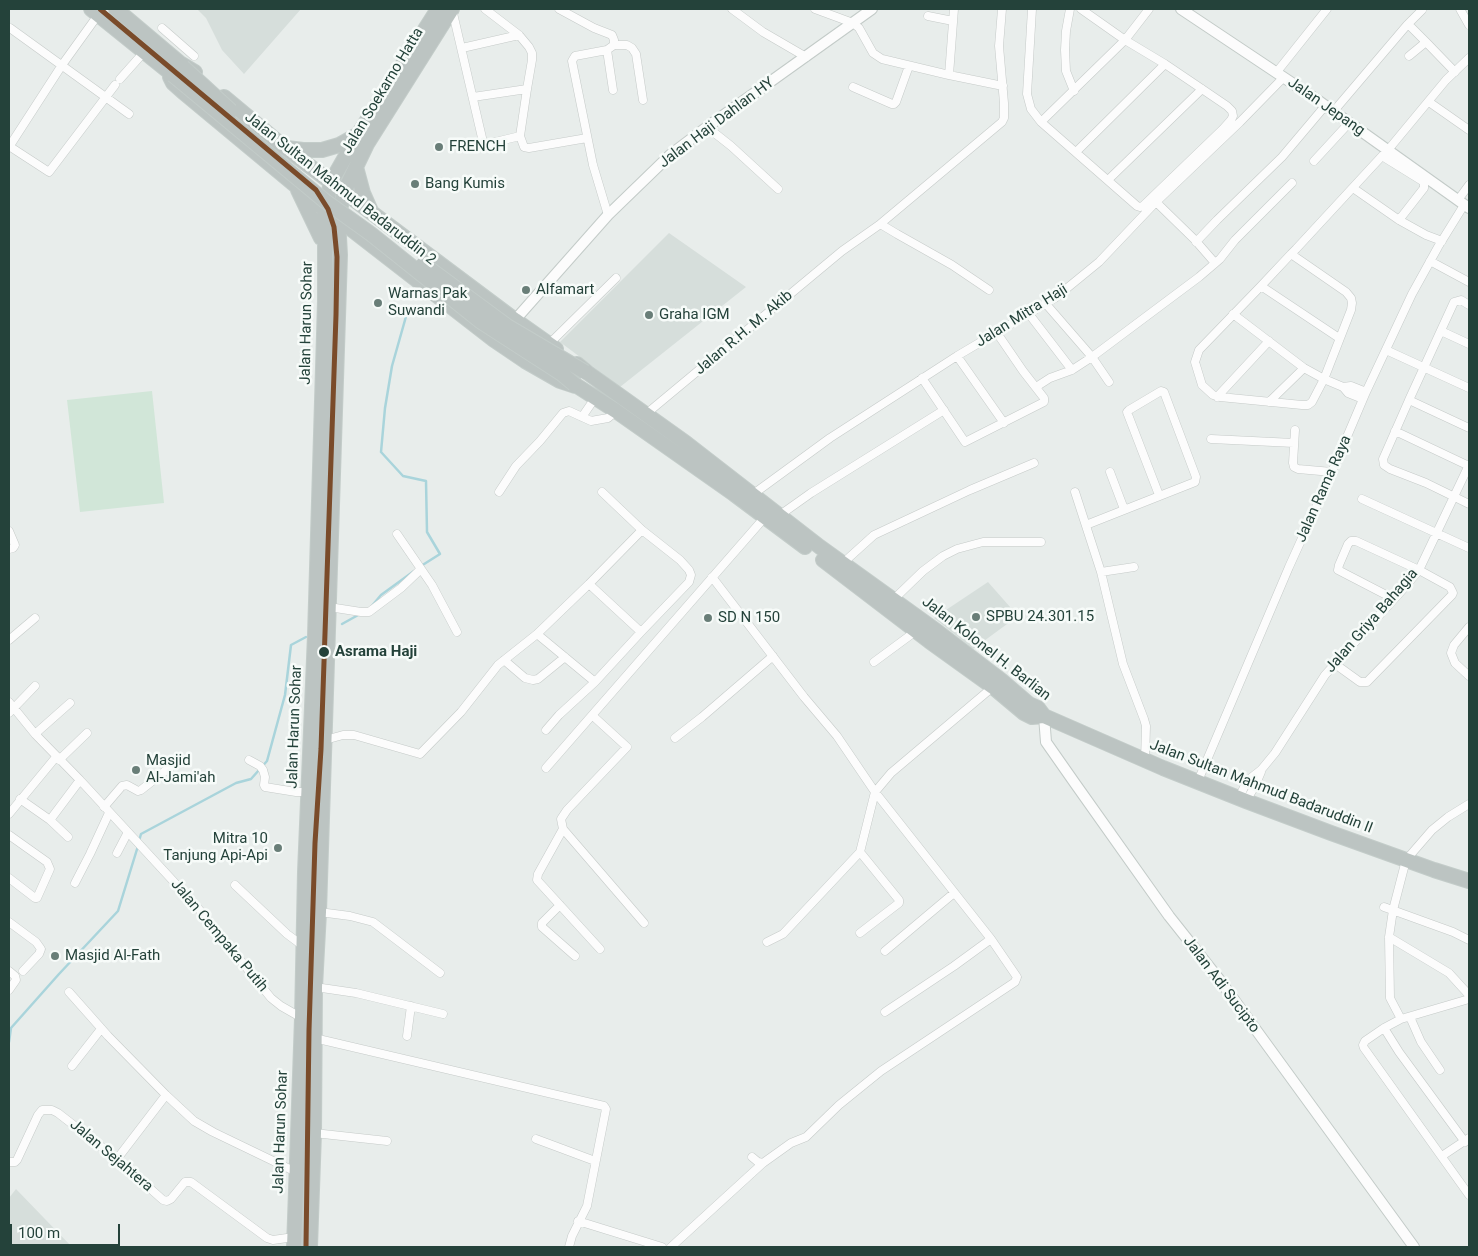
<!DOCTYPE html>
<html>
<head>
<meta charset="utf-8">
<style>
  body { margin:0 }
  #map { position:relative; width:1478px; height:1256px; overflow:hidden; background:#e8edeb; font-family:Roboto,sans-serif }
  canvas { display:block }
  .frame { position:absolute; inset:0; border:10px solid #24423a; pointer-events:none }
  .scale { position:absolute; left:10px; top:1224px; width:110px; height:22px; box-sizing:border-box; border:2px solid #24423a; border-top:0; padding-left:6px; font-size:15px; line-height:18px; white-space:nowrap; color:#24423a; -webkit-text-stroke:4px #f7fbf9; paint-order:stroke }
</style>
</head>
<body>
<div id="map">
<canvas width="1478" height="1256"></canvas>
<div class="frame"></div>
<div class="scale">100 m</div>
</div>
<script>
const c = document.querySelector('canvas').getContext('2d');
c.lineJoin = 'round';
function fill(path, color) { c.fillStyle = color; c.fill(path, 'evenodd'); }
const poly = rows => new Path2D(rows.map(r => 'M' + r).join(''));
function trace(path, color, width, dash) { c.strokeStyle = color; c.lineWidth = width; c.lineCap = dash ? 'butt' : 'round'; c.setLineDash(dash || []); c.stroke(path); }
function label(font, color, halo, rows, align = 'center') {
  c.font = font + ' Roboto,sans-serif'; c.lineWidth = 5; c.setLineDash([]); c.textBaseline = 'middle'; c.strokeStyle = halo; c.fillStyle = color; for (const [text, x, y, turn = 0] of rows) {
    c.save(); c.translate(x, y); c.rotate((+turn || 0) * Math.PI / 180); c.textAlign = isNaN(turn) ? turn : align; if (halo) c.strokeText(text, 0, 0); c.fillText(text, 0, 0); c.restore();
  }
}
fill(poly([
  [197,9,301,9,244,74,222,50,206,18],
  [669,233,746,287,620,387,560,342],
  [988,582,1018,616,973,649,934,618],
  [16,1189,72,1247,9,1247,9,1198]
]), '#d6dedb');
fill(poly([
  [152,391,164,503,80,512,67,400]
]), '#d1e6d8');
trace(poly([
  [407,313,392,366,385,408,381,452,403,476,426,481,427,532,440,554,421,566],
  [371,607,381,595,414,571],
  [342,624,360,614],
  [139,841,141,834,236,783,251,779,267,761,285,695,291,645,306,637],
  [9,1042,11,1028,59,974,118,911,138,846]
]), '#a9d4db', 2.5);
const street = poly([
  [452,9,483,142,487,144,520,136],
  [485,9,519,35,529,47,532,53,532,60,527,89,520,136,524,147,529,148,587,138],
  [559,9,594,28,612,35,614,40,614,45,607,50,575,56,572,61,593,165,608,215],
  [732,9,763,32,806,57],
  [815,9,853,23,859,28,873,53,882,59,949,75,954,9],
  [1032,9,1027,94,1031,109,1041,122,1137,206,1140,207,1143,206,1223,129,1231,120,1233,116,1232,111,1227,106,1202,89,1165,64,1125,40,1081,9],
  [1070,9,1066,31,1065,50,1066,71,1074,91],
  [1460,9,1469,25],
  [928,16,953,21],
  [1408,24,1426,42],
  [10,28,129,114],
  [162,28,194,56],
  [614,45,627,45,632,48,636,54,643,100],
  [462,48,519,35],
  [607,50,613,90],
  [1409,56,1426,42,1455,72],
  [1276,73,1327,9],
  [949,75,1003,86],
  [120,79,145,51],
  [853,87,892,104,894,104,896,102,909,66],
  [473,97,527,89],
  [1429,102,1469,130],
  [1333,112,1407,25,1422,10],
  [1041,122,1125,40,1149,9],
  [707,127,731,146,778,189],
  [9,146,49,172,115,85],
  [9,147,62,65,98,15],
  [1388,150,1446,80,1469,58],
  [1076,152,1165,64],
  [1314,161,1349,123],
  [1108,180,1202,89],
  [1353,188,1399,220,1426,235,1442,241],
  [1458,200,1469,185],
  [1156,202,1195,240,1215,263],
  [879,225,1002,122,1004,118,1004,103,999,46,1002,9],
  [1196,242,1217,220,1282,157,1325,106],
  [1291,254,1346,292,1351,298,1352,303,1351,310,1324,379,1312,402,1308,405,1302,405,1220,397,1213,395,1202,385,1195,362,1199,350,1261,286,1291,254,1296,249,1382,156,1424,182,1424,188,1399,220],
  [1430,261,1469,282],
  [1261,286,1339,338],
  [1046,304,1092,357,1109,382],
  [1029,314,1072,370],
  [1233,314,1304,368,1324,379,1343,387,1348,393,1363,399],
  [1441,331,1469,344],
  [549,344,616,278],
  [1386,350,1469,388],
  [957,356,1004,423],
  [922,378,965,442,1044,402,1044,398,1023,371,997,333],
  [1036,387,1050,378,1072,370,1092,357,1199,277,1220,259,1235,240,1292,183],
  [1343,387,1351,386,1366,392],
  [1217,397,1269,341],
  [1409,400,1454,302,1461,300,1469,305],
  [1269,402,1304,368],
  [646,414,842,251,879,225,882,225,897,234,952,265,989,290],
  [582,417,595,398],
  [1469,428,1409,400,1383,459,1384,465,1390,469,1426,483,1469,504],
  [1295,430,1293,463,1294,467,1298,469,1332,472],
  [1395,431,1469,466],
  [1211,439,1294,443],
  [1110,472,1124,509],
  [499,492,516,466,540,441,563,413,569,411,591,421,608,418,616,411],
  [602,492,642,530,680,560,689,570,691,575,689,582,641,632,595,682,537,634,589,584,642,530],
  [1075,492,1101,572,1123,664,1144,719,1146,726,1145,761],
  [752,495,830,438,957,356,1055,298,1099,262,1156,202,1240,122,1283,78],
  [1362,499,1469,548],
  [780,515,811,493,944,410],
  [1086,525,1195,482,1196,477,1164,392,1161,391,1129,410,1127,412,1159,495],
  [9,531,15,545,13,548,9,549],
  [397,534,432,585,457,632],
  [843,563,874,535,970,490,1034,463],
  [1101,572,1134,567],
  [712,577,804,697,837,736,875,792,991,939,1017,977,1015,982,881,1071,839,1105,806,1137,791,1143,763,1163,758,1162,752,1157],
  [589,584,641,632],
  [894,599,923,571,943,556,957,549,983,542,1041,542],
  [329,607,361,612,369,612,401,588,421,569],
  [1469,627,1454,645,1451,653,1455,663,1469,676],
  [9,640,35,618],
  [504,660,525,678,533,680,538,679,565,657],
  [874,662,916,631],
  [1335,664,1360,682,1367,682,1452,595,1453,593,1450,587,1419,570,1356,541,1351,541,1348,544,1339,565,1338,570,1394,599],
  [9,702,35,734,80,780,198,908,271,998,281,1006,302,1018],
  [9,713,35,686],
  [593,716,627,747,567,810,561,819,563,829,644,923],
  [546,730,559,715,595,682],
  [35,734,70,703],
  [675,738,702,717,773,656],
  [325,740,343,735,354,735,420,754,461,712,498,665,537,634],
  [59,760,87,733],
  [249,760,260,766,263,770,265,777,264,785,265,787,296,792,308,792],
  [546,768,765,517],
  [1198,781,1289,567,1332,472,1366,392,1412,294,1438,247,1464,205],
  [1239,798,1247,781,1261,770,1275,753,1325,675,1405,587,1419,570,1469,465],
  [20,799,50,820,80,780],
  [1246,801,1255,786,1261,772],
  [1469,804,1448,817,1432,830,1406,860,1393,910,1389,937,1390,998,1401,1019,1384,1028,1365,1041,1363,1045,1364,1048,1469,1195],
  [104,807,122,786,127,785,138,791,141,790,179,760],
  [9,814,56,757],
  [50,820,68,837],
  [563,829,538,874,537,880,600,949],
  [9,835,47,862,50,869,37,898,35,898,9,878],
  [117,853,128,832],
  [75,883,90,854,109,813],
  [235,885,287,934,303,946],
  [560,905,542,923,542,927,575,956],
  [1384,907,1453,932,1469,940],
  [319,912,350,916,373,922,440,973],
  [9,922,36,942,41,949,39,954,23,971],
  [860,933,899,903,899,900,860,852],
  [1389,937,1449,973,1469,995],
  [767,942,783,934,860,852,875,792,891,773,994,686],
  [885,951,954,893],
  [9,971,15,976,16,980,9,990],
  [315,987,356,993,443,1014],
  [69,992,108,1036,166,1095,194,1121,213,1132,296,1172],
  [885,1012,954,966,991,939],
  [1410,1017,1421,1042,1440,1070],
  [1401,1019,1469,999],
  [1384,1028,1399,1052,1465,1142],
  [407,1036,411,1006],
  [314,1038,604,1106,606,1109,587,1206,572,1236,569,1247],
  [72,1066,101,1029],
  [314,1133,387,1141],
  [536,1139,595,1161],
  [1442,1156,1469,1138],
  [117,1159,166,1095],
  [9,1162,15,1162,17,1160,38,1115,42,1110,52,1110,58,1113,117,1159,163,1200,167,1201,171,1199,185,1182,191,1182,267,1238,273,1240,294,1237],
  [578,1221,662,1247],
  [671,1247,763,1163]
]);
const secondary = poly([
  [1181,9,1316,99,1469,208],
  [515,320,608,215,670,155,707,127,872,9],
  [1044,716,1046,742,1074,782,1169,916,1219,979,1414,1247]
]);
const highway = poly([
  [91,9,173,75],
  [116,9,180,63,195,72],
  [170,77,173,83,182,91,324,209],
  [224,97,284,147,515,320,556,349],
  [287,148,303,150,322,150,339,145,357,135],
  [356,167,363,193,371,211],
  [298,190,321,238],
  [336,215,338,219,494,340,525,361,560,381,575,386],
  [577,364,588,373,686,443,820,547,938,632,1001,680,1029,704,1038,708,1044,716,1163,768,1246,801,1331,833,1434,870,1469,881],
  [574,384,616,411,734,494,805,547],
  [823,560,929,641,993,687,1024,713,1032,717,1044,716],
  [294,1247,302,1018,305,872,315,635,325,301,325,237,323,220,331,182,359,133,438,9],
  [310,1247,314,1133,315,987,319,912,340,255,338,219,344,192,367,144,452,9]
]);
trace(street, '#c5cac8', 9);
trace(secondary, '#c3cbc8', 12);
trace(highway, '#c3ccc9', 16);
trace(street, '#fcfcfc', 8);
trace(secondary, '#fcfcfc', 10);
trace(highway, '#bcc4c2', 14);
const highwayBridge = poly([
  [183,67,231,111],
  [173,75,325,201,371,234,480,321,562,374,574,384],
  [423,264,507,326,585,372]
]);
trace(highwayBridge, '#c3ccc9', 16, []);
trace(highwayBridge, '#bcc4c2', 14);
trace(poly([
  [100,9,316,190,328,209,334,227,337,257,336,315,321,749,315,843,309,1030,306,1247]
]), '#7a4b2a', 5);
for (const [x, y, r, color] of [
  [439,147,5,"#697e78"],
  [415,184,5,"#697e78"],
  [526,290,5,"#697e78"],
  [378,303,5,"#697e78"],
  [649,315,5,"#697e78"],
  [976,617,5,"#697e78"],
  [708,618,5,"#697e78"],
  [324,652,6,"#24423a"],
  [136,770,5,"#697e78"],
  [278,848,5,"#697e78"],
  [55,956,5,"#697e78"]
]) { const dot = new Path2D(); dot.arc(x, y, r, 0, 2 * Math.PI); c.fillStyle = color; c.fill(dot); trace(dot, '#f7fbf9', 2); }
label('15px', '#24423a', '#f7fbf9', [
  ["Jalan Soekarno Hatta",383,91,-59],
  ["Jalan Jepang",1326,107,35],
  ["Jalan Haji Dahlan HY",717,123,-37],
  ["Jalan Sultan Mahmud Badaruddin 2",340,189,38],
  ["Jalan Mitra Haji",1022,316,-32],
  ["Jalan Harun Sohar",307,323,-89],
  ["Jalan R.H. M. Akib",744,333,-40],
  ["Jalan Rama Raya",1324,489,-66],
  ["Jalan Griya Bahagia",1372,621,-49],
  ["Jalan Kolonel H. Barlian",986,649,38],
  ["Jalan Harun Sohar",295,727,-88],
  ["Jalan Sultan Mahmud Badaruddin II",1261,787,21],
  ["Jalan Cempaka Putih",219,936,50],
  ["Jalan Adi Sucipto",1221,985,53],
  ["Jalan Harun Sohar",281,1132,-88],
  ["Jalan Sejahtera",111,1156,40]
]);
label('15px', '#24423a', '#f7fbf9', [
  ["FRENCH",449,147],
  ["Bang Kumis",425,184],
  ["Alfamart",536,290],
  ["Warnas Pak",388,294],
  ["Suwandi",388,311],
  ["Graha IGM",659,315],
  ["SPBU 24.301.15",986,617],
  ["SD N 150",718,618],
  ["Masjid",146,761],
  ["Al-Jami'ah",146,778],
  ["Mitra 10",268,839,"right"],
  ["Tanjung Api-Api",268,856,"right"],
  ["Masjid Al-Fath",65,956]
], 'left');
label('bold 15px', '#24423a', '#f7fbf9', [
  ["Asrama Haji",335,652]
], 'left');
</script>
</body>
</html>
